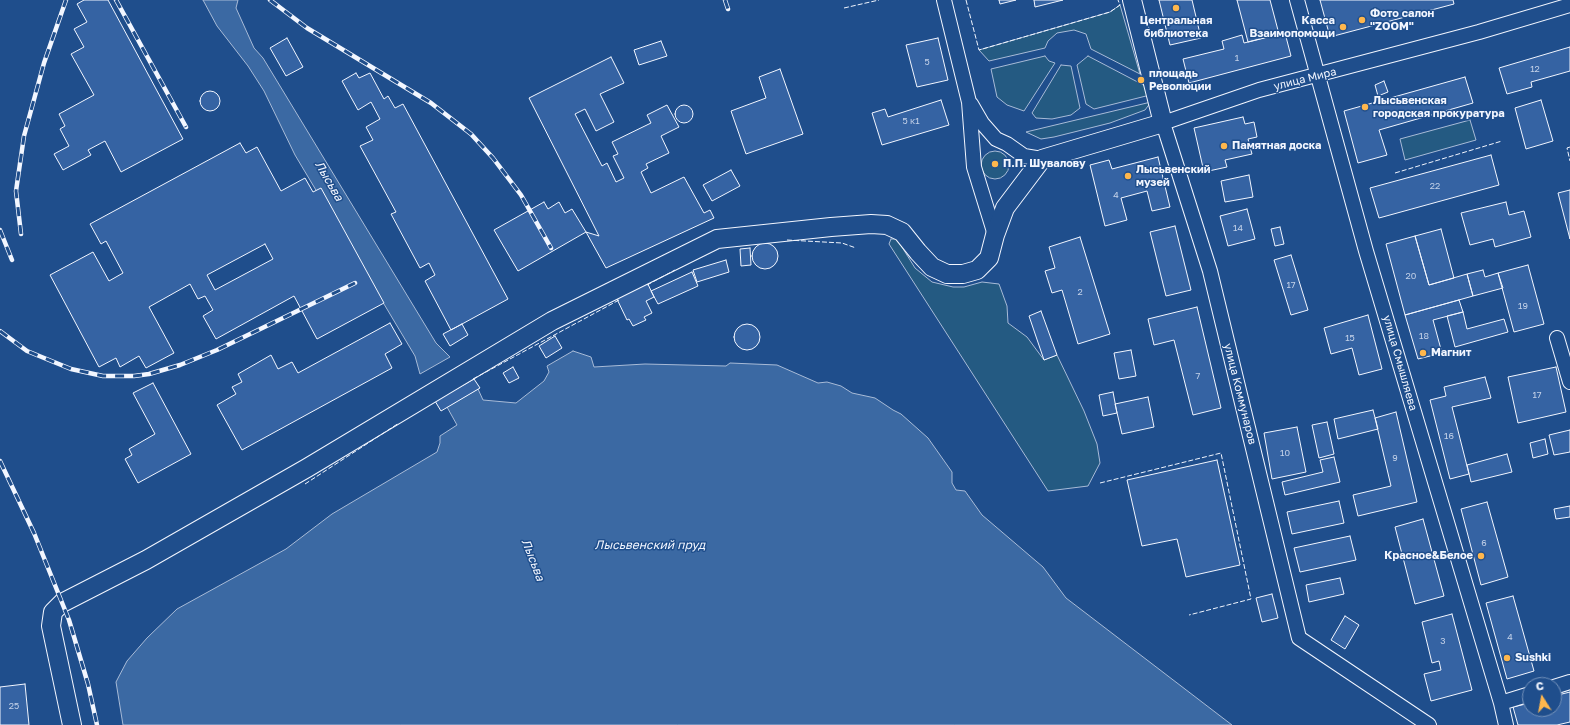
<!DOCTYPE html>
<html>
<head>
<meta charset="utf-8">
<style>
  body { margin:0 }
  #map { position:relative; width:1570px; height:725px; overflow:hidden; background:#1f4e8c; font-family:"Golos Text",sans-serif }
  canvas { display:block }
  .north { position:absolute; left:1522px; top:677px; width:40px; height:40px; box-sizing:border-box; background:#1f4e8c; border:1px solid #7391ba; border-radius:50%; rotate:349deg; font-size:11px; font-weight:700; line-height:16px; text-align:center; color:#f2f6ff }
  .north::after { content:''; display:block; margin:auto; width:14px; height:18px; background:#ffb74d; clip-path:polygon(50% 0,100% 100%,50% 72%,0 100%) }
</style>
</head>
<body>
<div id="map">
<canvas width="1570" height="725"></canvas>
<div class="north">С</div>
</div>
<script>
const c = document.querySelector('canvas').getContext('2d');
c.lineJoin = 'round';
function fill(path, color) { c.fillStyle = color; c.fill(path, 'evenodd'); }
const poly = rows => new Path2D(rows.map(r => 'M' + r).join(''));
function trace(path, color, width, dash) { c.strokeStyle = color; c.lineWidth = width; c.lineCap = dash ? 'butt' : 'round'; c.setLineDash(dash || []); c.stroke(path); }
function label(font, color, halo, rows, align = 'center') {
  c.font = font + ' "Golos Text",sans-serif'; c.lineWidth = 3; c.setLineDash([]); c.textBaseline = 'middle'; c.strokeStyle = halo; c.fillStyle = color; for (const [text, x, y, turn = 0] of rows) {
    c.save(); c.translate(x, y); c.rotate((+turn || 0) * Math.PI / 180); c.textAlign = isNaN(turn) ? turn : align; if (halo) c.strokeText(text, 0, 0); c.fillText(text, 0, 0); c.restore();
  }
}
const green = poly([
  [1120,5,1140,74,1091,49,1086,34,1074,30,1057,33,1048,41,1045,48,989,61,979,50,1110,12,1120,5],
  [1045,56,1049,61,1055,63,1024,111,1007,105,997,97,991,69,1045,56],
  [1088,56,1151,89,1150,95,1094,109,1086,104,1077,65,1088,56],
  [1061,65,1071,66,1080,108,1071,115,1052,119,1036,118,1032,113,1061,65],
  [1151,102,1145,110,1110,123,1054,137,1041,139,1026,132,1151,102],
  [1470,120,1476,140,1405,160,1400,139,1470,120],
  '981 165a14 14 0 1 1 28 0a14 14 0 1 1-28 0Z',
  [891,239,897,239,915,268,932,282,953,287,964,287,982,282,999,284,1007,306,1008,323,1027,337,1044,360,1057,355,1084,411,1097,444,1100,463,1088,486,1048,491,889,244,891,239]
]);
fill(green, '#245a82');
trace(green, '#a8bbd7', 1);
const water = poly([
  [203,0,238,0,236,8,254,48,263,58,436,343,450,357,420,374,415,356,295,155,264,91,248,66,217,26,203,0],
  [573,351,591,357,594,367,645,364,726,366,730,363,777,365,818,383,827,382,841,386,852,393,875,398,893,410,901,414,928,438,952,472,952,483,956,490,965,491,982,515,1043,567,1066,598,1232,725,123,725,116,682,127,661,147,638,177,609,286,549,332,514,437,452,440,443,440,436,457,425,447,407,478,389,483,400,516,403,544,381,549,372,547,366,573,351]
]);
fill(water, '#3b69a3');
trace(water, '#a8bbd7', 1);
const building = poly([
  [84,0,108,0,183,139,121,172,105,141,88,150,91,155,63,170,54,154,69,146,60,129,65,126,59,114,94,95,71,54,84,47,74,29,87,22,77,4,84,0],
  [999,0,1016,0,1000,4,999,0],
  [1034,0,1063,0,1035,7,1034,0],
  [1159,0,1192,0,1201,38,1170,45,1159,0],
  [1237,0,1270,0,1279,34,1248,42,1237,0],
  [1320,0,1453,0,1454,4,1330,37,1320,0],
  [1285,33,1291,56,1189,83,1183,59,1224,49,1222,41,1242,35,1244,43,1285,33],
  [287,38,303,67,286,76,270,48,287,38],
  [938,38,948,80,917,87,906,45,938,38],
  [661,41,667,56,639,65,634,50,661,41],
  [1570,47,1570,71,1531,82,1532,87,1507,94,1499,68,1570,47],
  [611,57,624,83,600,94,614,122,596,131,585,109,575,114,602,166,607,163,616,182,624,178,613,156,618,154,612,142,651,123,647,115,667,105,679,127,661,136,669,153,646,164,648,168,641,172,651,193,684,177,704,213,710,210,714,218,606,268,586,232,599,236,529,98,611,57],
  [780,69,803,134,746,154,731,111,766,98,759,77,780,69],
  [356,73,359,78,370,73,384,99,388,96,395,108,403,104,508,299,451,330,425,281,435,275,429,263,420,268,391,214,396,212,360,146,373,140,366,127,380,119,371,102,358,110,342,81,356,73],
  [1465,77,1473,103,1379,130,1387,155,1358,163,1344,111,1465,77],
  [1384,81,1388,92,1378,96,1375,85,1384,81],
  '200 101a10 10 0 1 1 20 0a10 10 0 1 1-20 0Z',
  [941,100,949,125,882,145,872,113,885,109,888,117,941,100],
  [1541,100,1553,141,1526,149,1515,108,1541,100],
  '675 114a9 9 0 1 1 18 0a9 9 0 1 1-18 0Z',
  [1243,117,1245,124,1254,122,1257,137,1248,139,1252,154,1225,160,1227,167,1204,172,1194,128,1243,117],
  [240,143,246,153,257,147,281,191,305,178,313,192,321,188,384,303,317,339,294,296,216,339,203,316,213,310,205,296,198,299,190,284,149,307,174,353,146,368,139,356,120,367,116,358,99,367,50,275,93,252,109,281,123,273,106,241,101,244,90,224,240,143],
  [265,244,273,259,215,290,207,275,265,244],
  [1491,155,1499,185,1379,218,1370,188,1491,155],
  [1158,157,1170,207,1152,211,1147,191,1121,198,1127,220,1105,226,1090,165,1109,160,1112,169,1158,157],
  [731,170,740,186,712,201,703,185,731,170],
  [1249,175,1253,197,1225,202,1221,181,1249,175],
  [1570,190,1570,239,1558,193,1570,190],
  [544,202,548,209,559,202,565,213,572,209,586,232,518,271,494,230,544,202],
  [1506,202,1509,215,1524,211,1531,237,1495,247,1493,239,1470,245,1461,213,1506,202],
  [1247,209,1255,239,1228,246,1220,216,1247,209],
  [1175,226,1191,290,1166,296,1150,232,1175,226],
  [1280,227,1284,244,1275,246,1271,229,1280,227],
  [1441,229,1454,278,1429,285,1415,236,1441,229],
  [1415,236,1429,285,1467,274,1473,296,1405,315,1386,244,1415,236],
  [1080,237,1110,334,1078,344,1062,290,1052,293,1045,271,1055,268,1049,247,1080,237],
  '752 256a13 13 0 1 1 26 0a13 13 0 1 1-26 0Z',
  [750,248,751,265,741,266,740,249,750,248],
  [1291,255,1308,310,1291,315,1274,260,1291,255],
  [726,260,729,272,697,282,693,270,726,260],
  [1528,265,1544,324,1514,332,1498,273,1528,265],
  [1483,270,1485,277,1498,273,1503,288,1473,296,1467,274,1483,270],
  [692,272,698,286,658,304,651,291,692,272],
  [646,280,654,297,646,301,652,313,644,317,646,320,633,326,629,319,627,320,615,295,646,280],
  [1459,300,1463,312,1433,320,1442,353,1418,359,1405,315,1459,300],
  [1197,307,1221,408,1193,415,1174,340,1154,345,1148,319,1197,307],
  [1041,311,1057,355,1044,360,1029,316,1041,311],
  [1463,312,1467,329,1504,319,1508,332,1455,347,1447,316,1463,312],
  [1368,315,1382,369,1359,375,1352,348,1331,354,1324,328,1368,315],
  [390,323,402,344,385,354,392,368,242,450,217,405,236,394,232,387,242,382,238,374,271,355,278,369,292,362,298,373,390,323],
  [462,324,468,335,450,346,443,334,462,324],
  '734 337a13 13 0 1 1 26 0a13 13 0 1 1-26 0Z',
  [555,336,562,348,546,358,539,346,555,336],
  [1131,350,1136,376,1119,379,1114,353,1131,350],
  [513,367,519,378,509,383,503,373,513,367],
  [1556,367,1566,412,1518,423,1508,377,1556,367],
  [1485,377,1491,398,1452,407,1469,474,1450,479,1430,400,1446,396,1444,387,1485,377],
  [474,379,480,388,441,411,435,401,474,379],
  [153,383,191,454,138,483,125,459,132,455,129,449,155,434,133,393,153,383],
  [1113,392,1117,413,1103,416,1099,395,1113,392],
  [1148,397,1154,427,1122,434,1115,404,1148,397],
  [1373,410,1378,429,1338,439,1334,419,1373,410],
  [1396,412,1417,502,1358,516,1353,495,1391,486,1375,418,1396,412],
  [1327,422,1334,454,1319,458,1312,425,1327,422],
  [1297,427,1306,472,1272,479,1264,433,1297,427],
  [1570,430,1570,452,1554,455,1549,435,1570,430],
  [1545,439,1548,454,1533,458,1530,443,1545,439],
  [1507,454,1512,472,1471,482,1467,465,1507,454],
  [1334,457,1340,482,1285,495,1282,482,1323,472,1320,460,1334,457],
  [1217,460,1240,565,1186,577,1177,539,1142,546,1127,480,1217,460],
  [1339,501,1344,523,1292,534,1287,512,1339,501],
  [1487,502,1508,577,1481,585,1461,509,1487,502],
  [1570,506,1570,517,1556,519,1554,509,1570,506],
  [1423,519,1444,596,1415,604,1395,527,1423,519],
  [1350,536,1356,560,1300,572,1294,548,1350,536],
  [1340,578,1344,594,1309,602,1306,585,1340,578],
  [1272,594,1278,618,1262,622,1256,598,1272,594],
  [1513,596,1534,671,1507,679,1486,603,1513,596],
  [1452,614,1472,690,1431,701,1424,674,1441,670,1439,661,1432,663,1422,622,1452,614],
  [1345,616,1359,625,1345,649,1331,640,1345,616],
  [25,684,29,725,0,725,0,687,25,684],
  [1570,692,1570,722,1557,725,1518,725,1513,707,1530,703,1530,709,1554,709,1554,696,1570,692]
]);
fill(building, '#3563a3');
trace(building, '#f2f6ff', 1);
const minor = poly([
  [944,0,969,102,974,167,995,235],
  [1297,0,1366,251,1501,703,1506,725],
  [971,104,982,123,996,139,1007,144,1024,156,1042,159],
  [1557,338,1570,382],
  [1554,687,1570,682],
  [1501,703,1530,694],
  [1429,725,1299,638,1210,271,1163,123,1259,90,1479,32,1570,5]
]);
const major = poly([
  [72,725,51,626,53,612,62,603,146,560,307,468,552,321,717,239,831,227,871,224,887,225,902,232,918,252,932,267,947,274,963,274,977,270,989,258,995,235,1005,208,1042,159,1163,123,1132,0]
]);
trace(minor, '#f2f6ff', 16);
trace(major, '#f2f6ff', 20);
trace(minor, '#1f4e8c', 14);
trace(major, '#1f4e8c', 18);
const rail = poly([
  [116,0,186,127],
  [270,0,307,28,431,103,471,134,493,158,521,195,551,248],
  [725,0,728,9],
  [0,230,12,260],
  [21,234,16,191,24,136,44,63,66,0],
  [0,331,27,351,71,369,103,376,134,376,149,374,180,365,217,350,355,283],
  [0,461,34,533,69,620,88,684,97,725]
]);
trace(rail, '#f2f6ff', 4.5);
trace(rail, '#1f4e8c', 3, [9]);
trace(poly([
  [966,0,979,50,1110,12,1120,5,1118,0],
  [844,8,879,0],
  [1570,147,1567,148,1570,161],
  [1395,173,1502,141],
  [787,240,842,243,856,248],
  [647,285,675,270],
  [473,379,619,300],
  [1100,483,1221,453,1251,599,1189,615],
  [305,484,399,423]
]), '#f2f6ff', 1, [5, 2]);
for (const [x, y, r, color] of [
  [1176,8,4,"#ffb74d"],
  [1362,20,4,"#ffb74d"],
  [1343,27,4,"#ffb74d"],
  [1141,80,4,"#ffb74d"],
  [1365,107,4,"#ffb74d"],
  [1224,146,4,"#ffb74d"],
  [995,164,4,"#ffb74d"],
  [1128,176,4,"#ffb74d"],
  [1423,353,4,"#ffb74d"],
  [1481,556,4,"#ffb74d"],
  [1507,658,4,"#ffb74d"]
]) { const dot = new Path2D(); dot.arc(x, y, r, 0, 2 * Math.PI); c.fillStyle = color; c.fill(dot); trace(dot, '#1f4e8c', 1.5); }
label('9px', '#c3d1e8', null, [
  ["1",1237,58],
  ["5",927,62],
  ["12",1535,69],
  ["5 к1",911,121],
  ["22",1435,186],
  ["4",1116,195],
  ["14",1238,228],
  ["20",1411,276],
  ["17",1291,285],
  ["2",1080,292],
  ["19",1523,306],
  ["18",1424,336],
  ["15",1350,338],
  ["7",1198,376],
  ["17",1537,395],
  ["16",1449,436],
  ["10",1285,453],
  ["9",1395,458],
  ["6",1484,543],
  ["4",1510,637],
  ["3",1443,641],
  ["25",14,706]
]);
label('bold 11px', '#f2f6ff', '#1f4e8c', [
  ["Фото салон",1370,14],
  ["\"ZOOM\"",1370,27],
  ["Центральная",1176,21,"center"],
  ["библиотека",1176,34,"center"],
  ["Касса",1335,21,"right"],
  ["Взаимопомощи",1335,34,"right"],
  ["площадь",1149,74],
  ["Революции",1149,87],
  ["Лысьвенская",1373,101],
  ["городская прокуратура",1373,114],
  ["Памятная доска",1232,146],
  ["П.П. Шувалову",1003,164],
  ["Лысьвенский",1136,170],
  ["музей",1136,183],
  ["Магнит",1431,353],
  ["Красное&Белое",1473,556,"right"],
  ["Sushki",1515,658]
], 'left');
label('11px', '#f2f6ff', '#1f4e8c', [
  ["улица Мира",1305,79,-14],
  ["улица Смышляева",1400,363,74],
  ["улица Коммунаров",1240,394,76]
]);
label('italic 12px', '#f2f6ff', '#1f4e8c', [
  ["Лысьва",329,181,60],
  ["Лысьвенский пруд",650,545],
  ["Лысьва",533,560,69]
]);
</script>
</body>
</html>
